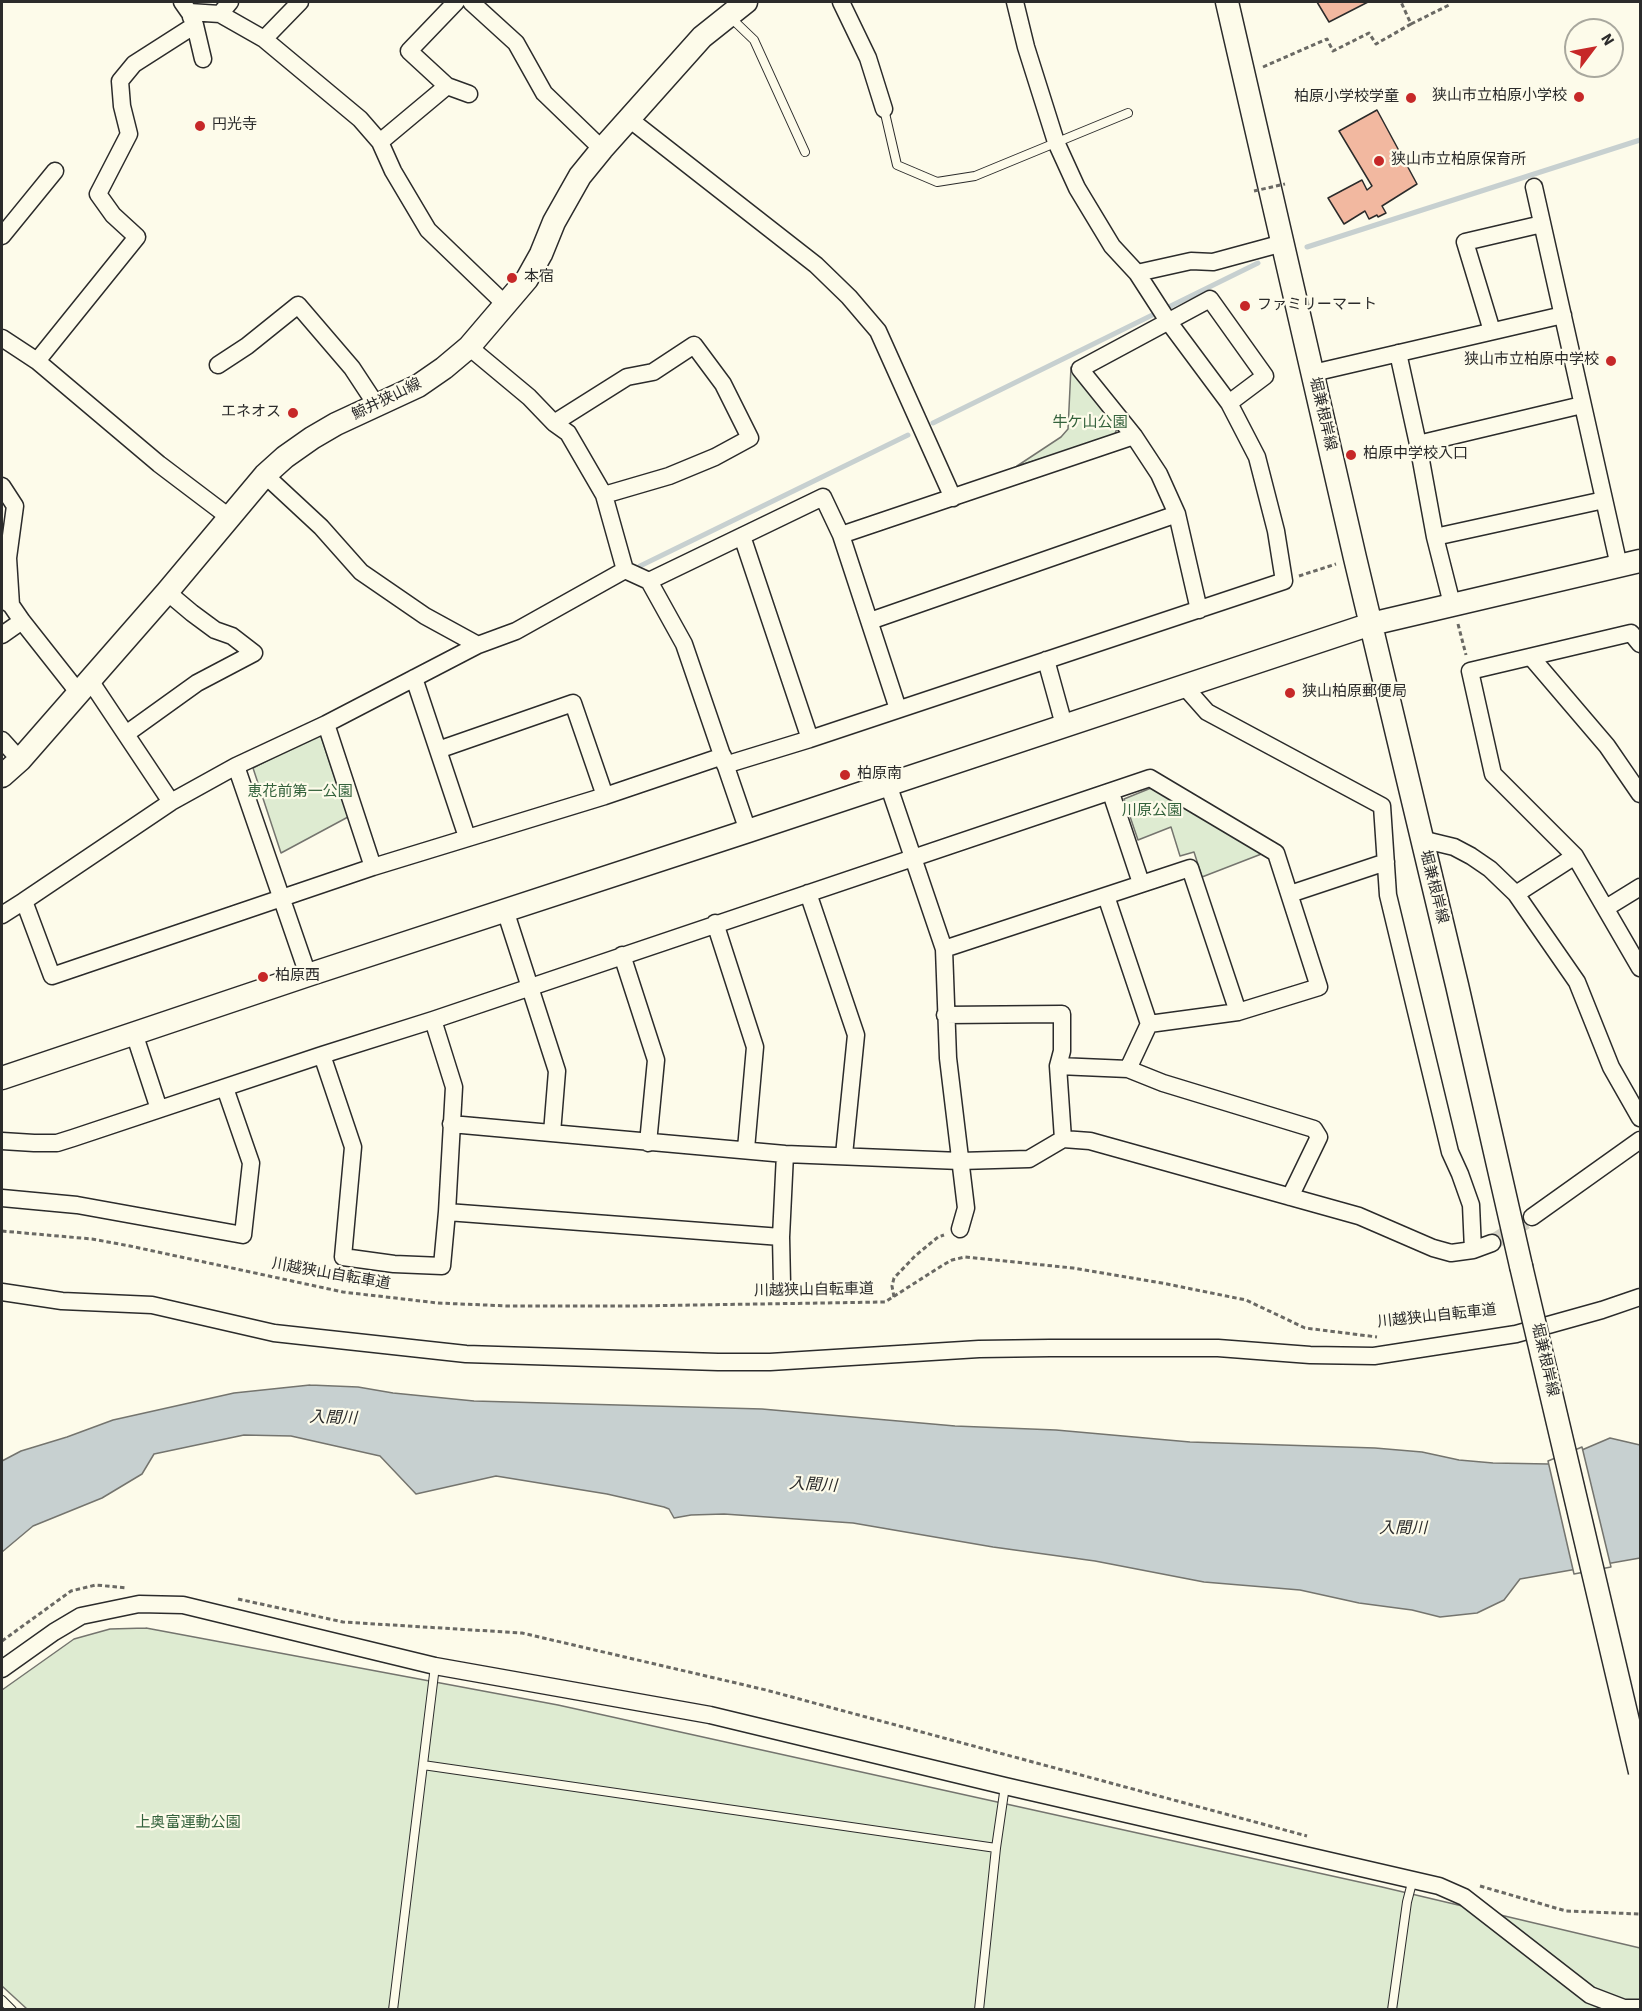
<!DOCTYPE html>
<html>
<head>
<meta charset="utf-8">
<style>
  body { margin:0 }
  #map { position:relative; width:1642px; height:2011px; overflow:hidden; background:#fdfbea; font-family:"Source Sans 3",sans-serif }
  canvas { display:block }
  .frame { position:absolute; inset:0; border:3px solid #2b2b2b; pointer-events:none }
  .north { position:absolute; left:1564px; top:18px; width:60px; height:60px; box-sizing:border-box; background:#fdfbea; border:2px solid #a9a89e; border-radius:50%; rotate:58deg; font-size:16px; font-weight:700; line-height:24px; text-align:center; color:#2b2b2b }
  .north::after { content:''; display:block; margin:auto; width:21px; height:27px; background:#c62828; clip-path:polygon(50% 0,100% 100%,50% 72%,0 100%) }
</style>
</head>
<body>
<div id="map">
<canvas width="1642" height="2011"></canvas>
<div class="frame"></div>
<div class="north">N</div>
</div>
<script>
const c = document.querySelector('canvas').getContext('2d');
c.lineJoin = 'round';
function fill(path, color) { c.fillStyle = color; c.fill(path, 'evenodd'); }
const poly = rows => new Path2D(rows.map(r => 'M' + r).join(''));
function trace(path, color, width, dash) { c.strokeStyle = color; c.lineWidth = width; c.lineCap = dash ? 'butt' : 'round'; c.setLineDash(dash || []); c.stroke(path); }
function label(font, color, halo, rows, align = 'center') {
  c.font = font + ' "Source Sans 3","Noto Sans JP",sans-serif'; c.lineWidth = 4.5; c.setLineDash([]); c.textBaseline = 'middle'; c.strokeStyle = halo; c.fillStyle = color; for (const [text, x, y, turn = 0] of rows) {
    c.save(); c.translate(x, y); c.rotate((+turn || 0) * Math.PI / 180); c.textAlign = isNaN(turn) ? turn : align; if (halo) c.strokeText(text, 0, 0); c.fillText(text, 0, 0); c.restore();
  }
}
const green = poly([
  [1071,367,1117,428,1114,437,1017,466,1061,437,1068,429,1071,367],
  [320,733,348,817,281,853,253,768,320,733],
  [1151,788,1264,853,1202,877,1194,852,1180,856,1171,827,1138,840,1124,799,1151,788],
  [146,1628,558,1705,1382,1887,1640,1948,1640,2009,27,2009,2,1986,2,1690,74,1639,110,1629,146,1628]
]);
fill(green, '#deebd1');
trace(green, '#74746e', 1.5);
const water = poly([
  [310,1385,358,1387,393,1393,474,1401,762,1409,955,1426,1056,1430,1190,1442,1375,1448,1422,1452,1459,1460,1493,1463,1549,1464,1610,1438,1640,1445,1640,1558,1520,1579,1504,1600,1477,1613,1440,1617,1412,1610,1359,1603,1300,1590,1204,1582,1095,1561,993,1547,853,1523,724,1514,691,1515,674,1518,669,1509,664,1507,607,1494,496,1476,416,1494,380,1456,291,1436,244,1435,154,1454,142,1474,102,1498,33,1526,2,1552,2,1461,21,1451,67,1437,113,1420,234,1393,310,1385]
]);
fill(water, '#c7d0d0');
trace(water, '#74746e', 1.5);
const pier = poly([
  [1582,1447,1611,1567,1574,1574,1548,1461,1582,1447]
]);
fill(pier, '#fdfbea');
trace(pier, '#74746e', 1.5);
trace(poly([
  [1307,247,1640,140],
  [933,423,1258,263],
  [640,566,908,435]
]), '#c7d0d0', 5);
const building = poly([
  [1317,2,1368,2,1329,22,1317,2],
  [1377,110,1417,184,1382,206,1386,213,1378,217,1377,215,1369,219,1365,211,1344,224,1328,198,1362,180,1367,190,1372,186,1339,131,1377,110]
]);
fill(building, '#f2b8a0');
trace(building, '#2b2b2b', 1.5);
trace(poly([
  [1492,1243,1532,1217]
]), '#d3d1c4', 16, [16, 8]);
const lane = poly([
  [730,17,754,40,805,152],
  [884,109,897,165,937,182,975,176,1128,113],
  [423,1765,996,1848],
  [2,2000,12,2010],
  [393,2010,435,1666],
  [979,2010,996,1848,1005,1786],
  [1392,2010,1407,1902,1413,1879]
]);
const street = poly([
  [182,2,189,12,220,14,264,39,360,119,380,142,393,171,428,230,506,305],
  [456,2,409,51,447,86,469,94],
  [471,2,516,43,544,93,602,149],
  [841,2,868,58,884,109],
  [220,14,230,2],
  [191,17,195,25,203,59],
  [264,39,300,2],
  [628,118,816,265,849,297,878,331,953,498],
  [380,142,447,86],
  [1534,187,1619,566],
  [2,236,55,171],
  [1137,273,1191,261,1213,262,1283,243],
  [1492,331,1465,242,1542,224],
  [2,338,37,361,159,464,229,517],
  [469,347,529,397,554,423,568,433,604,495,625,570,649,581,684,644,748,831],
  [1398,353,1418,444,1435,537,1452,604],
  [37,361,137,237,113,215,98,194,129,134,122,106,120,81,134,64,195,25],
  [218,365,247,346,298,305,352,368,377,406],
  [1313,373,1563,315],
  [554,423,627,377,653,372,694,345,723,384,750,438,715,457,669,476,604,495],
  [1418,444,1582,405],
  [265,475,321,527,361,572,425,616,478,645,516,631,625,570],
  [2,486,15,506,8,558,11,605],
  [841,535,1134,436],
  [742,536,810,739],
  [1435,537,1604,500],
  [649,581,823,497,841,535,898,709],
  [3,600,11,605,22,621,78,692],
  [1199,610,1177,514,1159,474,1134,436,1080,369,1210,299,1265,376,1229,403],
  [870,621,1177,514],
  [2,635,22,621],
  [1640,644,1631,633,1470,671,1493,774,1575,856,1640,968],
  [478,645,326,724,236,766,171,802,24,901,52,976,373,867,605,796,723,756],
  [1531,657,1607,746,1640,794],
  [1046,660,1064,725],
  [414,678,467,837],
  [89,679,171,802],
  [1184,686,1207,712,1382,806,1388,895,1450,1152,1460,1174,1471,1205,1473,1250],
  [326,724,373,867],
  [126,734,197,683,254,653,232,636,215,630,192,613,167,592],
  [2,740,20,760],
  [438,750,573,703,605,796],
  [725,765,810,739,1284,581,1276,531,1257,457,1229,403,1168,321,1137,273,1112,246,1077,188,1056,142,1026,47,1015,2],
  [236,766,308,975],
  [888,784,944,949,948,1058,966,1208,960,1229],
  [1111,793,1141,883],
  [1421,839,1454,847,1471,856,1490,869,1516,894,1577,982,1611,1067,1640,1118],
  [808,893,856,1035,844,1155],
  [1290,894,1386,862],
  [1516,894,1575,856],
  [1606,908,1640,887],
  [505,910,557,1071,552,1133],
  [2,915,24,901],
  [715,923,755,1047,746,1149],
  [944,949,1190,868,1238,1012],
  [622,955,656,1060,648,1143],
  [945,1015,1062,1014,1062,1051,1058,1066],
  [134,1033,159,1109],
  [322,1055,353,1147,343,1257,394,1264,442,1266,447,1212,454,1087,433,1020],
  [1128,1069,1163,1083,1314,1129,1319,1137,1290,1197],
  [451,1124,785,1154,960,1161,1029,1159,1063,1139,1090,1141,1359,1216,1433,1248,1451,1253,1473,1250,1492,1243],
  [1063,1139,1058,1066,1128,1069,1149,1024,1106,896],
  [2,1141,34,1143,57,1143,73,1138,322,1055,433,1020,1150,778,1276,853,1319,987,1238,1012,1149,1024],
  [2,1198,77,1205,243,1235,251,1163,225,1088],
  [447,1212,781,1237],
  [1532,1217,1640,1140],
  [782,1284,781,1237,785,1154],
  [2,1292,62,1301,152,1305,274,1333,466,1354,718,1362,770,1362,979,1349,1050,1348,1218,1348,1310,1355,1374,1356,1516,1334,1602,1310,1640,1297],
  [2,1669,54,1632,81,1616,139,1604,183,1605,435,1666,710,1715,1005,1786,1439,1886,1464,1897,1590,1995,1624,2008,1640,2008]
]);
const secondary = poly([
  [1227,2,1355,558,1457,985,1521,1266],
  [2,776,20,760,167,592,265,475,285,457,312,438,336,424,418,386,444,368,469,347,527,279,541,254,554,222,580,176,602,149,702,37,746,2],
  [2,1078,308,975,748,831,1371,624,1640,561]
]);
trace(lane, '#2b2b2b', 10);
trace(street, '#2b2b2b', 19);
trace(secondary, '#2b2b2b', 25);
trace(poly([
  [1411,24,1449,5,1450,2],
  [1263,67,1327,39,1333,51,1369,33,1376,44,1411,24,1401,2],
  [1299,576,1336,564],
  [1458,624,1466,655],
  [2,1231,92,1239,130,1246,343,1292,438,1303,508,1306,632,1306,885,1302,943,1265,952,1260,965,1257,1073,1268,1162,1283,1246,1300,1305,1328,1377,1337],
  [894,1297,892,1286,894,1278,915,1256,938,1237,944,1235],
  [238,1599,343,1622,522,1633,766,1690,1307,1836],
  [2,1641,71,1591,96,1585,127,1588],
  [1480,1886,1566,1911,1640,1914]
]), '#6a6964', 3, [4.5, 3]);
trace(lane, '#fdfbea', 8);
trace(street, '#fdfbea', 16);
trace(secondary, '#fdfbea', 22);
const secondaryBridge = poly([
  [1521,1266,1640,1772]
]);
trace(secondaryBridge, '#2b2b2b', 25, []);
trace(poly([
  [1254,191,1285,184]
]), '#6a6964', 3, [4.5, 3]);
trace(secondaryBridge, '#fdfbea', 22);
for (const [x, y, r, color] of [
  [1579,97,6,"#c62828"],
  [1411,98,6,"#c62828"],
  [200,126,6,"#c62828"],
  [1379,161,6,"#c62828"],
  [512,278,6,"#c62828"],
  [1245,306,6,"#c62828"],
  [1611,361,6,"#c62828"],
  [293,413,6,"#c62828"],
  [1351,455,6,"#c62828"],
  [1290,693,6,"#c62828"],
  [845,775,6,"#c62828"],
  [263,977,6,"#c62828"]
]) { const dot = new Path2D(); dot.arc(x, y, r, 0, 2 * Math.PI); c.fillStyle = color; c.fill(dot); trace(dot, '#fdfbea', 2); }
label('15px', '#2b2b2b', '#fdfbea', [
  ["狭山市立柏原小学校",1567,97,"right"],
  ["柏原小学校学童",1399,98,"right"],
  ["円光寺",212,126],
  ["狭山市立柏原保育所",1391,161],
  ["本宿",524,278],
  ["ファミリーマート",1257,306],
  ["狭山市立柏原中学校",1599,361,"right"],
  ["エネオス",281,413,"right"],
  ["柏原中学校入口",1363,455],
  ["狭山柏原郵便局",1302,693],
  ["柏原南",857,775],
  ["柏原西",275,977]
], 'left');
label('15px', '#2b2b2b', '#fdfbea', [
  ["鯨井狭山線",387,400,-26],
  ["堀兼根岸線",1322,414,77],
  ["堀兼根岸線",1433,887,76],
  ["川越狭山自転車道",331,1275,10],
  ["川越狭山自転車道",814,1291,-1],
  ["川越狭山自転車道",1437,1317,-6],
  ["堀兼根岸線",1544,1360,77]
]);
label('15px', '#34623c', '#fdfbea', [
  ["牛ケ山公園",1090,424],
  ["恵花前第一公園",300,793],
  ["川原公園",1152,812],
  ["上奥富運動公園",188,1824]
]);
label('italic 16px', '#2b2b2b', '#fdfbea', [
  ["入間川",333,1419,2],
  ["入間川",813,1486,3],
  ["入間川",1403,1529]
]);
</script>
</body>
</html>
